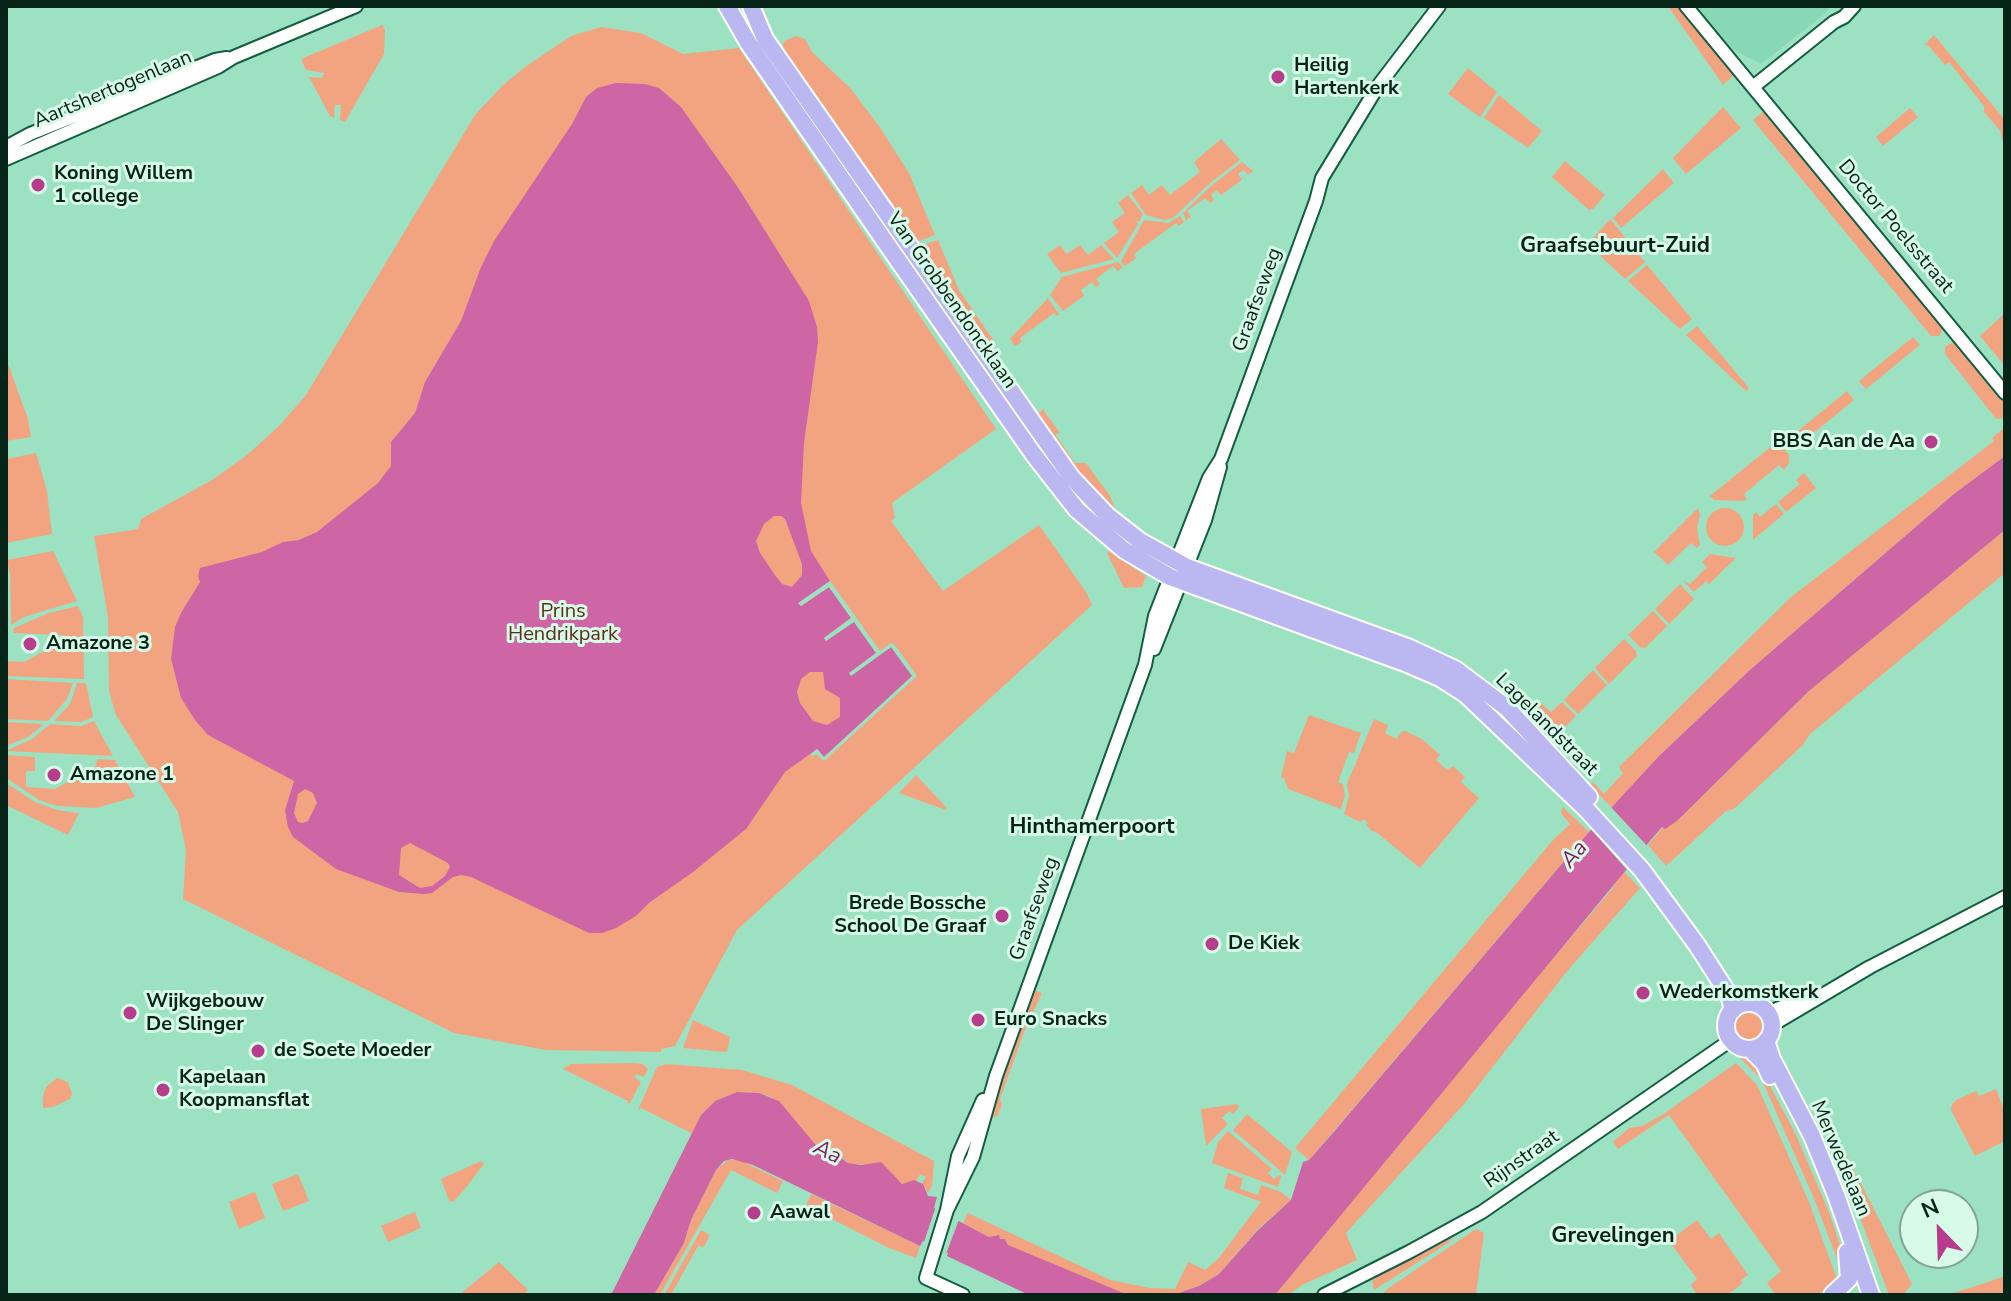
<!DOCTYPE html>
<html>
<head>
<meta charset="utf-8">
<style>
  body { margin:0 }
  #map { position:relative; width:2011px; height:1301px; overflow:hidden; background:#9ce2c2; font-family:"Nunito Sans",sans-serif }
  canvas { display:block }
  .frame { position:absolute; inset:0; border:8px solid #072419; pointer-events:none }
  .north { position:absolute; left:1899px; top:1189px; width:80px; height:80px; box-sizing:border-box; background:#d8fae9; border:2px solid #84a496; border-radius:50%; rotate:337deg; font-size:22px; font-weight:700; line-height:32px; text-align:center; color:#072419 }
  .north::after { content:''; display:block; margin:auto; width:28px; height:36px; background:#b73c8d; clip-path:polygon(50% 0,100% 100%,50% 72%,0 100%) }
</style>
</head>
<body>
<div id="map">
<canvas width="2011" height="1301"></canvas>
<div class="frame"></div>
<div class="north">N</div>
</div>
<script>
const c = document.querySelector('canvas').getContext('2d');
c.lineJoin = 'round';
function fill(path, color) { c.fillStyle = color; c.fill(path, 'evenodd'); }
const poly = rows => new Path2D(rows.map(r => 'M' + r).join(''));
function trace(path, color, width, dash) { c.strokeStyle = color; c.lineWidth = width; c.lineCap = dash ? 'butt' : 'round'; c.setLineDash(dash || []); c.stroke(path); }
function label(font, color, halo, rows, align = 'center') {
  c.font = font + ' "Nunito Sans",sans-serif'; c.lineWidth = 6; c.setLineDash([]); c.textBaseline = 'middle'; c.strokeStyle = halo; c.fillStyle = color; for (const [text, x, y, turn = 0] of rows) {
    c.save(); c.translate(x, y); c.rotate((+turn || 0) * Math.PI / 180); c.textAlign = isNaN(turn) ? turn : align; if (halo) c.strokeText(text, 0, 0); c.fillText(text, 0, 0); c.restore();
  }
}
fill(poly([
  [1695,6,1831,6,1826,13,1761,64,1732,49]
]), '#89d8b5');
fill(poly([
  [1668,6,1678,6,1734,75,1723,85],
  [382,25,385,30,384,54,345,122,340,120,341,105,335,105,334,118,330,116,309,77,322,78,324,73,306,70,301,59],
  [601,27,641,33,683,54,739,48,996,429,892,503,895,518,891,521,943,591,1039,525,1086,592,1092,605,737,930,675,1046,661,1049,661,1052,546,1050,454,1033,183,899,186,850,178,812,116,715,109,691,108,617,94,536,138,529,141,519,212,480,247,455,279,426,306,395,475,115,503,85,525,67,571,36],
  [1934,35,2005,120,2005,137,2002,140,2001,132,1984,112,1984,106,1949,62,1945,65,1929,46,1924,45],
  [796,36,805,39,812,52,851,89,879,126,909,173,935,235,914,243,782,52,784,41],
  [1468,68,1497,92,1480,117,1448,94],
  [1499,95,1542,131,1528,148,1484,118],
  [1723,107,1741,128,1686,174,1673,158],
  [1910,108,1918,117,1883,146,1876,137],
  [1764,111,1942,325,1943,329,1939,336,1931,336,1753,120],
  [1221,139,1240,160,1210,183,1173,218,1164,220,1146,215,1131,193,1142,185,1149,195,1162,185,1170,195,1200,172,1194,162],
  [1565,161,1605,195,1593,209,1589,210,1552,177],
  [1242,162,1253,171,1248,175,1244,170,1238,174,1242,180,1221,195,1216,190,1211,195,1214,200,1210,203,1205,198,1187,211,1191,217,1186,220,1183,213,1212,185],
  [1663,169,1674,183,1621,228,1613,218],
  [1128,195,1143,214,1139,222,1136,221,1138,224,1117,258,1104,243,1119,232,1112,222,1125,213,1118,203],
  [1180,216,1184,222,1179,226,1176,223,1134,254,1136,258,1125,266,1121,261,1144,220,1169,223],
  [1610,219,1645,262,1625,279,1588,244],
  [938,240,959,290,996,344,992,347,981,338,917,247],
  [1060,245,1067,254,1080,245,1088,255,1101,245,1114,259,1061,273,1047,254],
  [1118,262,1123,267,1118,271,1113,266,1096,279,1100,284,1096,287,1092,282,1081,290,1084,296,1063,311,1050,295,1062,277],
  [1647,265,1692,319,1680,329,1628,281],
  [1048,298,1059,314,1057,316,1054,313,1020,338,1022,342,1015,346,1010,339],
  [2005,313,2005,366,1980,336],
  [1697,326,1749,388,1746,391,1686,335],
  [1913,337,1920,345,1866,389,1859,381],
  [1953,342,2005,401,2005,418,1996,419,1945,354,1945,347],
  [6,358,28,419,31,437,6,441],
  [1847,391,1854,400,1800,444,1793,435],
  [1045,408,1044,411,1060,433,1055,434,1075,463,1086,463,1110,496,1115,509,1113,513,1095,495,1035,415],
  [2005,427,2005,456,1955,493,1751,669,1659,756,1612,808,1590,785,1593,782,1604,794,1623,773,1619,767,1791,597,1994,441,1992,438],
  [1778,441,1789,455,1789,463,1784,470,1779,465,1744,494,1747,499,1744,501,1714,500,1710,496],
  [36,453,47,491,52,534,6,543,6,459],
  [1804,473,1816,488,1786,512,1778,502,1800,484,1796,480],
  [1776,504,1784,514,1753,540,1753,515,1756,512,1760,517],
  [1698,508,1700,515,1697,528,1700,545,1697,548,1691,543,1668,565,1654,552],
  '1706 527a19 19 0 1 1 38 0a19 19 0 1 1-38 0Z',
  [2005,530,2005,573,1809,735,1803,745,1734,809,1726,811,1666,866,1648,845,1663,827,1677,821,1809,691],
  [53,551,77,601,24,617,11,625,10,574,7,560],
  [1109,551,1146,576,1142,587,1124,588,1107,553],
  [1710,554,1736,558,1709,584,1706,581,1694,592,1683,581,1690,584,1707,567,1702,562],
  [1680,584,1694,599,1669,624,1655,609],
  [78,606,83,617,84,679,6,676,6,661,24,662,63,641,63,635,13,633,14,628,49,613],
  [1653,611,1667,626,1645,648,1640,647,1628,635],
  [1624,639,1636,651,1637,656,1609,684,1595,668],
  [1593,670,1607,685,1578,714,1564,700],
  [6,679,73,683,67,699,48,721,6,719],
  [77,683,86,683,93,717,81,722,54,721,70,704],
  [1562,702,1576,716,1554,738,1535,711,1541,703,1551,712],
  [1309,715,1361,733,1354,753,1349,752,1338,782,1343,784,1345,795,1341,809,1288,789,1284,778,1281,778,1287,751,1294,753],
  [1374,719,1388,725,1385,733,1397,739,1401,732,1405,731,1422,739,1440,755,1436,760,1447,770,1453,766,1465,777,1461,782,1479,798,1420,868,1376,832,1372,831,1366,825,1368,823,1364,819,1360,822,1344,814,1349,796,1347,784],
  [94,721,113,756,6,751,32,739,50,724,81,726],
  [6,722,42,724,43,725,28,737,6,746],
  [6,755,35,757,35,771,26,771,26,787,55,789,96,766,97,759,115,760,135,797,96,808,57,806,39,800,8,779],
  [916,775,947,808,946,810,899,793],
  [6,783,35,802,57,810,79,813,68,835,6,805],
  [1563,807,1589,832,1309,1160,1295,1148,1553,840,1570,824,1561,813],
  [1623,871,1640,888,1568,970,1464,1104,1346,1233,1357,1260,1304,1284,1287,1295,1275,1295,1497,1024,1612,889],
  [1034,990,1042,993,1026,1027,1000,1099,1002,1104,998,1115,988,1120,1016,1034],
  '1734 1027a15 15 0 1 1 30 0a15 15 0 1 1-30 0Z',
  [693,1020,730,1037,727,1052,683,1048],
  [1740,1058,1755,1058,1795,1133,1829,1212,1847,1266,1845,1280,1815,1201,1762,1080],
  [634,1063,643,1064,648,1069,644,1077,636,1074,634,1077,641,1082,630,1103,627,1104,628,1101,563,1069,570,1064],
  [1736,1063,1757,1085,1809,1202,1837,1279,1834,1286,1822,1295,1776,1295,1767,1283,1781,1271,1669,1115,1618,1149,1613,1142,1629,1128,1642,1126,1662,1115],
  [666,1064,742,1070,792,1085,934,1161,932,1186,928,1193,922,1183,926,1177,920,1174,917,1180,903,1184,874,1165,850,1164,836,1154,825,1156,771,1097,759,1093,737,1092,715,1101,701,1115,693,1134,641,1108,638,1110,657,1067],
  [57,1078,68,1082,72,1094,70,1099,53,1107,43,1108,43,1096,46,1087],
  [1996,1089,2005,1112,2005,1141,1975,1156,1951,1110,1952,1105,1956,1100,1976,1091,1979,1096],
  [1817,1103,1820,1103,1912,1284,1903,1295,1889,1295],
  [1237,1104,1239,1107,1233,1114,1229,1111,1222,1118,1228,1124,1206,1146,1201,1109],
  [1247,1114,1292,1152,1285,1175,1233,1130],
  [1228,1131,1272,1169,1268,1173,1274,1179,1279,1175,1281,1176,1278,1187,1212,1163,1218,1142],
  [728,1160,739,1160,783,1181,777,1193,731,1170,660,1295,654,1295,684,1243,691,1220,716,1170],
  [481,1161,484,1164,464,1190,453,1202,449,1201,441,1179],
  [1228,1173,1243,1178,1240,1189,1258,1195,1261,1185,1281,1192,1291,1200,1257,1230,1219,1274,1199,1286,1173,1295,1128,1295,1109,1289,1008,1245,1005,1240,989,1237,963,1223,968,1213,1110,1280,1150,1288,1175,1289,1188,1262,1205,1270,1218,1259,1261,1202,1224,1188],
  [298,1174,309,1201,283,1211,272,1184],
  [255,1192,265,1218,239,1229,229,1202],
  [811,1194,920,1246,916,1258,889,1248,806,1206],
  [415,1212,421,1228,388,1242,381,1226],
  [1697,1220,1711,1239,1719,1233,1748,1275,1741,1280,1742,1284,1727,1295,1697,1295,1691,1285,1697,1279,1669,1241],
  [1476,1229,1484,1233,1476,1295,1382,1295,1387,1289],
  [701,1230,710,1235,704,1247,698,1246,671,1295,664,1295],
  [1453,1237,1448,1243,1374,1290,1372,1281,1378,1276],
  [499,1262,528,1290,524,1295,459,1295],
  [2005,1276,2005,1295,1946,1295,1976,1286]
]), '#f2a481');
fill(poly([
  [616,83,645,84,659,88,681,107,739,189,809,301,817,327,818,342,804,443,801,503,811,551,830,581,799,603,801,606,829,587,851,618,824,638,826,641,854,621,876,653,850,673,892,647,913,676,824,757,817,749,785,772,746,829,693,872,649,903,636,916,616,928,602,933,589,933,471,877,461,875,453,877,432,893,424,894,399,892,336,869,293,837,288,827,285,810,294,781,208,735,195,720,181,698,171,659,175,627,181,613,200,582,198,576,200,568,262,552,283,542,299,540,317,532,378,483,391,466,391,442,415,413,425,382,461,321,481,267,494,241,572,124,586,97,597,88],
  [774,516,781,516,785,519,802,564,802,575,792,587,782,584,775,575,760,553,756,541,764,524],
  [810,672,823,672,825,689,840,698,840,717,827,725,813,721,800,703,797,692,801,679],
  [305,789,313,793,317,803,308,821,303,823,298,822,294,813,298,794],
  [410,843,448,863,450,867,445,876,432,886,420,888,399,875,401,848],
  [2005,456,2005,530,1809,691,1677,821,1665,829,1662,827,1655,835,1275,1295,1173,1295,1199,1286,1219,1274,1257,1231,1291,1200,1303,1162,1309,1160,1331,1135,1589,832,1659,756,1751,669,1955,493],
  [737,1092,759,1093,779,1101,825,1156,836,1154,848,1163,861,1165,881,1162,902,1184,914,1180,923,1184,928,1196,937,1197,934,1208,989,1237,999,1235,1000,1239,1005,1239,1008,1245,1128,1295,1029,1295,947,1256,948,1253,923,1241,920,1246,753,1165,732,1159,724,1161,716,1170,691,1220,684,1243,654,1295,611,1295,701,1115,715,1101]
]), '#ce66a6');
fill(poly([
  [830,581,880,651,891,643,894,644,917,676,824,761,816,754,813,757,811,754,817,749,824,757,912,676,891,647,851,676,849,673,876,653,854,622,826,641,824,638,851,618,829,587,801,606,798,603],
  [1609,805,1650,849,1628,871,1589,827],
  [936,1206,960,1217,946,1254,923,1245]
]), '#9ce2c2');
const minor = poly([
  [1686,6,2005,393],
  [1753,87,1834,22,1844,17,1854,6],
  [6,147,30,134,215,60,227,58],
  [6,159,218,67,234,57,356,6],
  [1154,649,1205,520,1220,467],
  [1767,1013,1804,998],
  [1772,1025,1870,967,2005,897],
  [947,1210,973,1157,996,1076,1145,665,1155,616,1209,478,1221,459,1316,201,1322,178,1378,86,1439,6],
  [963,1295,926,1278,947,1210,958,1156,983,1100],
  [1324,1295,1409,1252,1482,1212,1731,1040]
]);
const major = poly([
  [727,6,749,44,893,253,1034,455,1077,510,1124,550,1170,577,1405,663,1440,678,1465,694,1587,810,1642,870,1697,945,1729,995,1733,1010],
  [751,6,765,39,1027,414,1072,478,1108,516,1140,541,1187,567,1410,648,1455,669,1507,708,1589,797],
  '1726 1026a23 23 0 1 1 46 0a23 23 0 1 1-46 0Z',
  [1766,1041,1772,1059,1812,1136,1836,1195,1871,1295],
  [1750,1049,1764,1063,1770,1076],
  [1832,1295,1849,1279,1847,1252]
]);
trace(minor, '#135d43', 16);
trace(major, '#fff', 20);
trace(minor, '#fff', 12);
trace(major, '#bab7f1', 16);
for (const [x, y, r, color] of [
  [1278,77,8,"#b73c8d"],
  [38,185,8,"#b73c8d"],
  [1931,442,8,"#b73c8d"],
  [30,644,8,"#b73c8d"],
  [54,775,8,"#b73c8d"],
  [1002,916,8,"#b73c8d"],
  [1212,944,8,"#b73c8d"],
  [1643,993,8,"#b73c8d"],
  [130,1013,8,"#b73c8d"],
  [978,1020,8,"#b73c8d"],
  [258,1051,8,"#b73c8d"],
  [163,1090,8,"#b73c8d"],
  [754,1213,8,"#b73c8d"]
]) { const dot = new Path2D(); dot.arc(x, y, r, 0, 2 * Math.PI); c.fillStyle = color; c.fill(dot); trace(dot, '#d8fae9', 3); }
label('bold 20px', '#072419', '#d8fae9', [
  ["Heilig",1294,66],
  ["Hartenkerk",1294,89],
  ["Koning Willem",54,174],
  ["1 college",54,197],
  ["BBS Aan de Aa",1915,442,"right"],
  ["Amazone 3",46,644],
  ["Amazone 1",70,775],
  ["Brede Bossche",986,904,"right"],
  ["School De Graaf",986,927,"right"],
  ["De Kiek",1228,944],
  ["Wederkomstkerk",1659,993],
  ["Wijkgebouw",146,1002],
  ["De Slinger",146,1025],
  ["Euro Snacks",994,1020],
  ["de Soete Moeder",274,1051],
  ["Kapelaan",179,1078],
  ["Koopmansflat",179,1101],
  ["Aawal",770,1213]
], 'left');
label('20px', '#072419', '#d8fae9', [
  ["Aartshertogenlaan",113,90,-23],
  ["Doctor Poelsstraat",1895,227,50],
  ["Graafseweg",1258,300,-70],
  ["Van Grobbendoncklaan",951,301,55],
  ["Lagelandstraat",1546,725,45],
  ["Graafseweg",1035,909,-70],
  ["Merwedelaan",1840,1159,67],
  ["Rijnstraat",1522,1160,-35]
]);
label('20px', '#5c2f1b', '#d8fae9', [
  ["Prins",563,612],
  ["Hendrikpark",563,635]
]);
label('bold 22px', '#072419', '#d8fae9', [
  ["Graafsebuurt-Zuid",1615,247],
  ["Hinthamerpoort",1092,828],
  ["Grevelingen",1613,1237]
]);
label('italic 22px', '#7c1e5d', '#d8fae9', [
  ["Aa",1575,855,-50],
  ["Aa",827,1153,26]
]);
</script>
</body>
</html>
